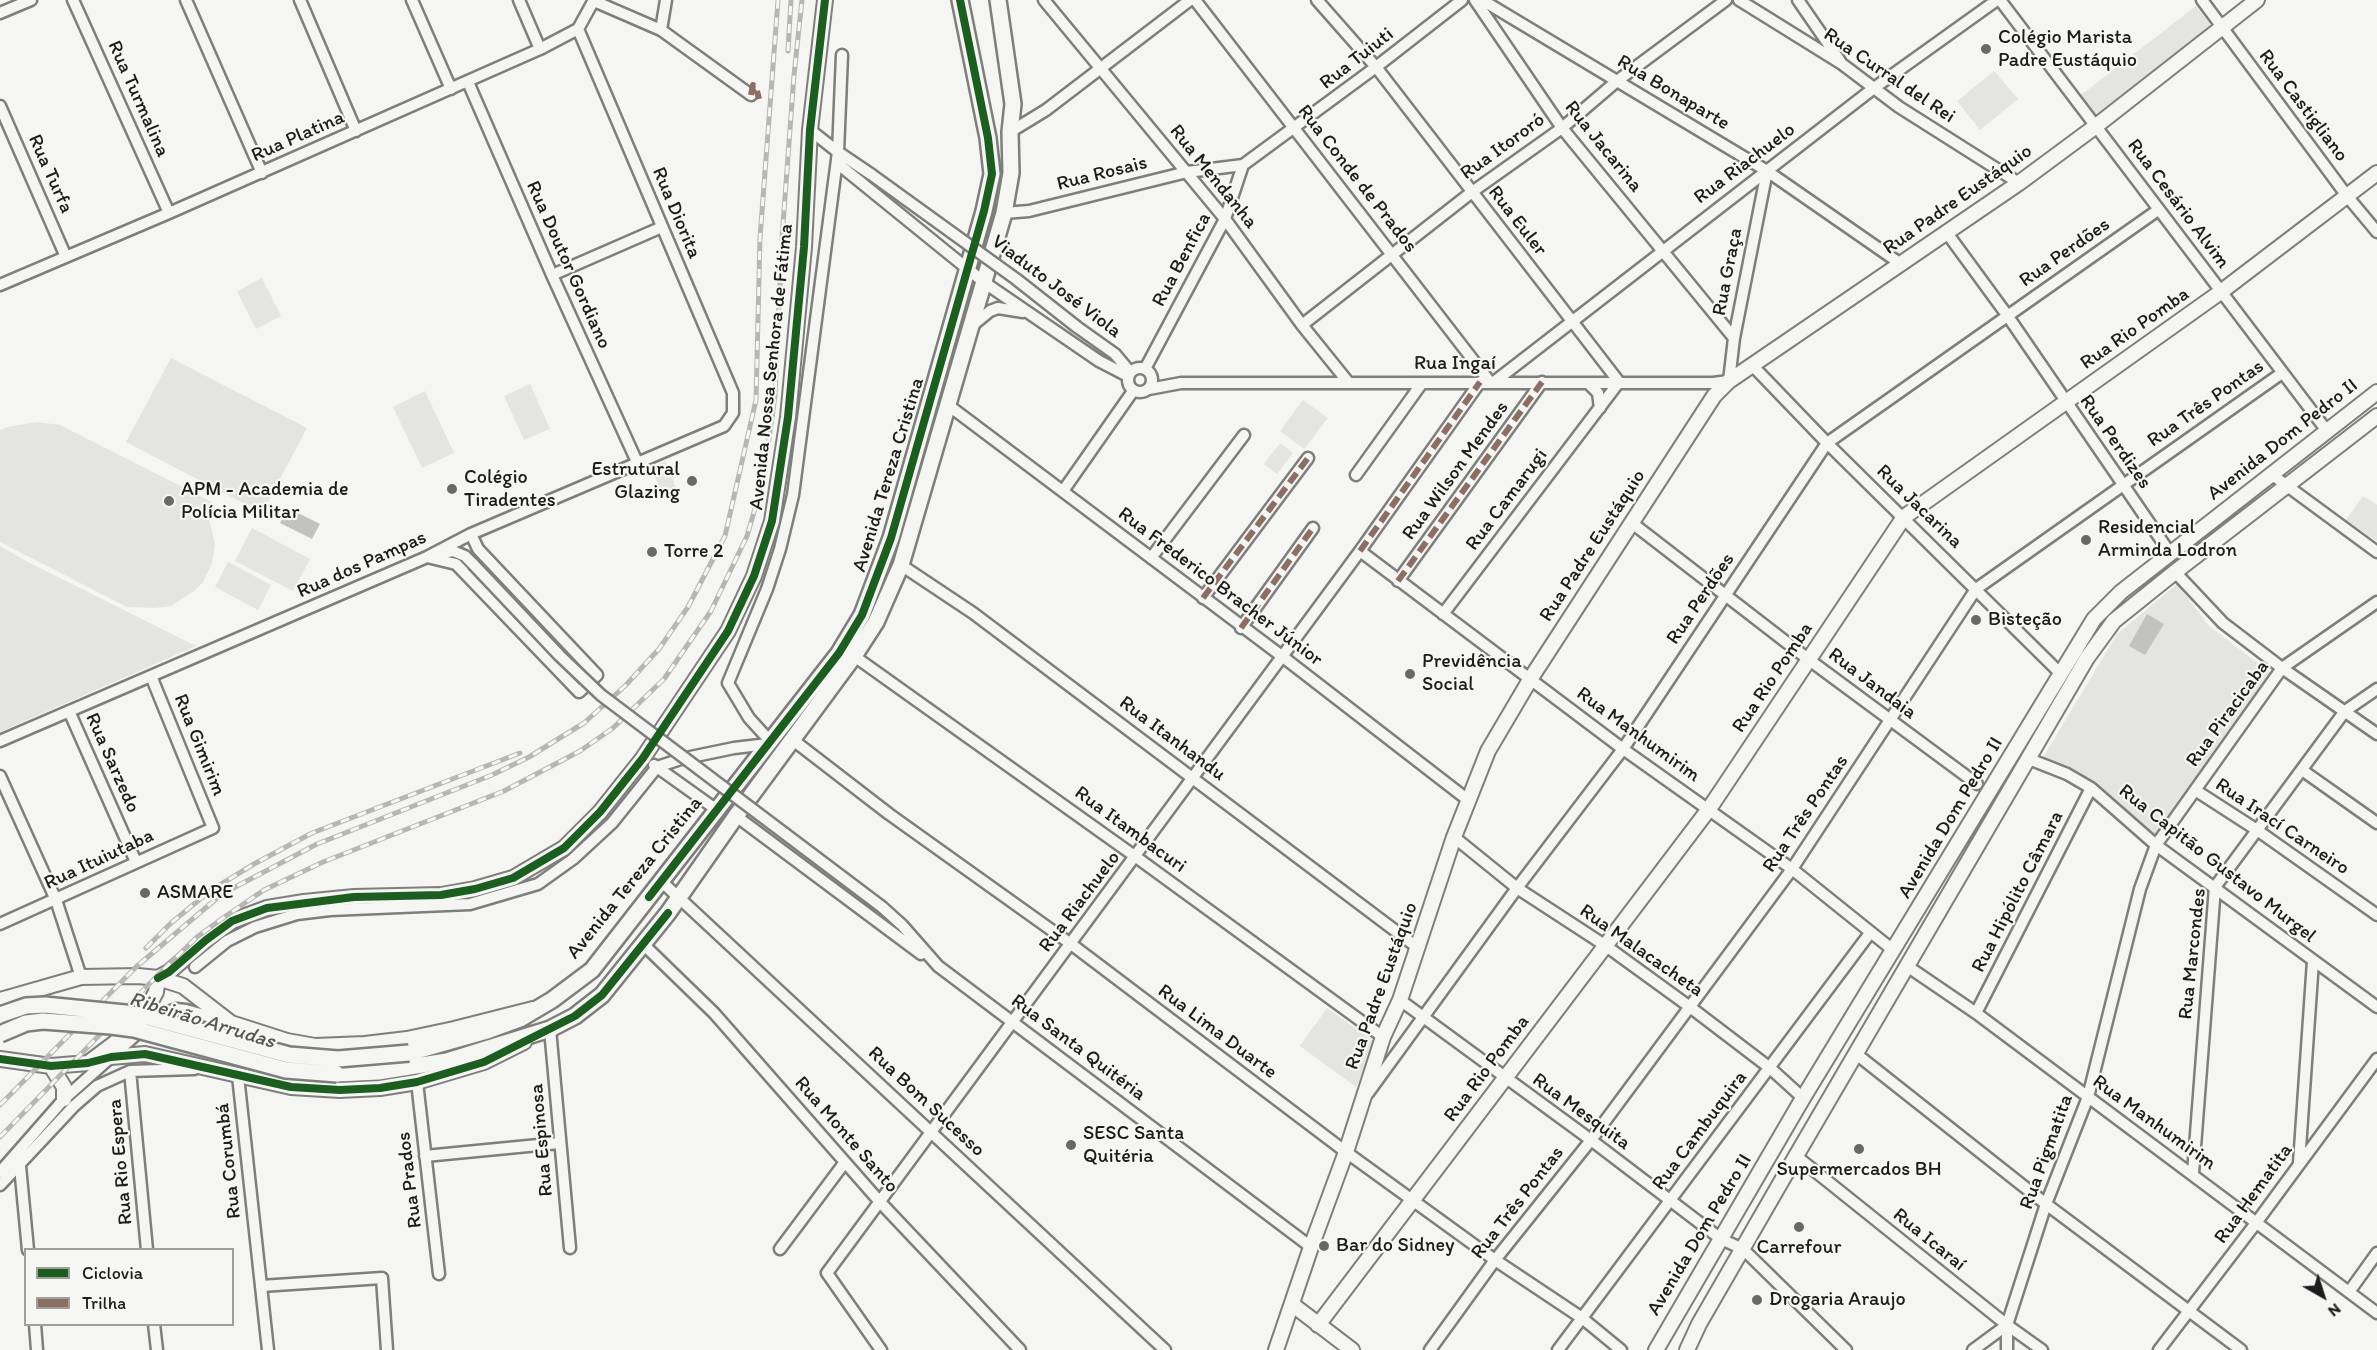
<!DOCTYPE html>
<html>
<head>
<meta charset="utf-8">
<style>
  body { margin:0 }
  #map { position:relative; width:2377px; height:1350px; overflow:hidden; background:#f5f5f3; font-family:Itim,sans-serif }
  canvas { display:block }
  .legend { position:absolute; left:24px; top:1248px; width:210px; height:78px; box-sizing:border-box; background:#f6f6f2; border:2px solid #9f9f9c; margin:0; padding:8px 10px; list-style:none; font-size:18px; color:#1c1c1c }
  .legend li { display:flex; align-items:center; gap:12px; height:30px }
  .legend b { width:30px; border:2px solid #9f9f9c }
  .north { position:absolute; left:2293px; top:1266px; width:60px; height:60px; -webkit-text-stroke:4px #f6f6f2; paint-order:stroke; rotate:141deg; font-size:16px; font-weight:700; line-height:24px; text-align:center; color:#1c1c1c }
  .north::after { content:''; display:block; margin:auto; width:21px; height:27px; background:#1c1c1c; clip-path:polygon(50% 0,100% 100%,50% 72%,0 100%) }
</style>
</head>
<body>
<div id="map">
<canvas width="2377" height="1350"></canvas>
<ul class="legend">
<li><b style="height:8px;background:#1b5e20"></b>Ciclovia</li>
<li><b style="height:8px;background:#8d6e63"></b>Trilha</li>
</ul>
<div class="north">N</div>
</div>
<script>
const c = document.querySelector('canvas').getContext('2d');
c.lineJoin = 'round';
function fill(path, color) { c.fillStyle = color; c.fill(path, 'evenodd'); }
const poly = rows => new Path2D(rows.map(r => 'M' + r).join(''));
function trace(path, color, width, dash) { c.strokeStyle = color; c.lineWidth = width; c.lineCap = dash ? 'butt' : 'round'; c.setLineDash(dash || []); c.stroke(path); }
function label(font, color, halo, rows, align = 'center') {
  c.font = font + ' Itim,sans-serif'; c.lineWidth = 4.5; c.setLineDash([]); c.textBaseline = 'middle'; c.strokeStyle = halo; c.fillStyle = color; for (const [text, x, y, turn = 0] of rows) {
    c.save(); c.translate(x, y); c.rotate((+turn || 0) * Math.PI / 180); c.textAlign = isNaN(turn) ? turn : align; if (halo) c.strokeText(text, 0, 0); c.fillText(text, 0, 0); c.restore();
  }
}
fill(poly([
  [2196,6,2212,27,2097,115,2081,95],
  [1994,71,2018,99,1980,130,1957,101],
  [262,278,281,316,256,329,237,291],
  [171,358,307,428,262,513,126,442],
  [530,384,550,429,524,440,504,396],
  [425,391,454,453,422,468,393,407],
  [1303,400,1328,418,1304,449,1280,431],
  [37,422,60,425,214,503,208,514,215,544,212,563,203,582,194,591,171,606,155,608,127,607,0,542,0,430,8,427],
  [1280,443,1293,453,1277,474,1264,464],
  [666,461,677,491,663,497,651,467],
  [2363,496,2377,505,2377,541,2346,520],
  [252,528,310,559,293,591,235,561],
  [0,546,26,561,196,646,0,732],
  [228,562,271,585,258,610,215,587],
  [2177,584,2209,626,2271,673,2155,843,2088,783,2041,761,2117,634],
  [1327,1008,1375,1042,1356,1087,1300,1046]
]), '#e4e4e1');
fill(poly([
  [288,508,320,524,312,539,280,523],
  [2147,614,2164,624,2145,655,2129,646]
]), '#c2c2bf');
const minor = poly([
  [73,0,169,213],
  [186,0,262,173],
  [300,0,356,131],
  [412,0,451,89],
  [519,0,540,49],
  [1044,0,1225,219,1302,325,1348,382],
  [1195,0,1490,382],
  [1317,0,1376,67,1619,382],
  [1475,0,1562,128,1734,338],
  [1482,0,1767,171,1901,264],
  [1739,0,1842,64,1899,107,2019,183],
  [1798,0,1840,61],
  [2000,0,2327,431],
  [2202,0,2347,196,2377,232],
  [594,1,661,30,751,95],
  [0,13,31,0],
  [661,30,666,0],
  [468,82,552,275,637,462],
  [0,106,66,257],
  [810,130,838,152,872,175],
  [1010,132,1046,110,1190,0],
  [837,163,985,283,1099,361,1128,376],
  [1004,213,1029,211,1187,172,1243,165,1376,67,1462,0],
  [1947,233,2007,315,2170,553],
  [552,275,662,227],
  [0,285,169,213,540,49,578,29,594,0],
  [973,325,990,311,998,308,1023,312],
  [1302,325,1472,192,1562,128,1617,81,1726,0],
  [1077,327,1115,354,1130,372],
  [1752,365,1827,443,2061,674],
  '1128 380a12 12 0 1 1 24 0a12 12 0 1 1-24 0Z',
  [1145,369,1225,219,1243,165],
  [1494,382,1874,88,1997,0],
  [1588,383,1598,393,1600,408],
  [1149,389,1181,383,1713,383,1729,381,1734,338,1767,171],
  [948,405,1283,657,1468,800],
  [2271,474,2377,552],
  [1356,475,1422,383],
  [1063,491,1133,391],
  [1632,523,1808,659,1977,784],
  [1360,551,1623,749,1792,869,1893,950],
  [442,553,453,551,465,556,473,564],
  [427,557,456,564,579,692,597,675,478,549,471,534],
  [1151,558,1244,435],
  [901,565,973,613,1417,947],
  [2175,572,2223,623,2282,668,2377,734],
  [1398,581,1542,382],
  [1203,598,1308,458],
  [1443,614,1619,382],
  [1241,628,1313,528],
  [854,656,1136,857,1383,1037],
  [69,711,136,862],
  [793,740,889,814,1071,944,1346,1152,1495,1260,1582,1318,1621,1350],
  [0,741,427,557,471,534,724,426,733,413,733,393,578,29],
  [770,741,749,718,728,683,767,589,780,549,793,495,838,152,842,55],
  [2029,759,2067,774,2091,788,2156,845,2377,1007],
  [654,765,717,810],
  [657,767,681,759,734,748,768,744],
  [2302,770,2377,823],
  [0,776,56,900,81,977],
  [2195,790,2257,830,2377,915],
  [736,816,921,954],
  [1454,837,1517,888,1606,946,1690,1007,1770,1068,1803,1098],
  [661,881,1165,1350],
  [882,907,902,925,938,966,1311,1247],
  [0,924,213,828,151,676],
  [644,945,714,1013,880,1202,1020,1350],
  [1907,966,1976,1013,2377,1313],
  [195,967,227,941,255,927,297,914,330,910,470,904,538,884,573,859,612,823,657,767],
  [1400,1000,1591,1140,1721,1239,1743,1249,1846,1350],
  [1976,1013,2091,788],
  [550,1029,570,1248],
  [1855,1053,2046,1204,2241,1350],
  [130,1071,147,1250],
  [238,1076,268,1350],
  [417,1082,439,1274],
  [1368,1093,1517,888,1623,749,1827,443,2158,210],
  [425,1156,559,1143],
  [1796,1156,2007,1325,2042,1350],
  [2299,1163,2313,961],
  [20,1166,28,1250],
  [0,1172,64,1099,157,1016,176,1009,186,1010,225,1021],
  [2193,1173,2215,887,2345,711,2377,689],
  [0,1185,74,1106,97,1086,130,1071,194,1069],
  [780,1249,845,1162],
  [261,1286,382,1278,387,1350],
  [2349,1292,2377,1253],
  [35,1324,37,1350],
  [154,1324,157,1350],
  [2007,1325,2007,1350],
  [881,1350,827,1273,1360,551,1480,382],
  [1430,1350,1495,1260,1591,1140,1792,869,1976,589,2282,373],
  [1558,1350,1870,933],
  [1973,1350,2007,1325,2046,1204,2088,1097,2140,889,2156,845,2282,668,2377,602],
  [2159,1350,2256,1223,2377,1059]
]);
const major = poly([
  [0,1000,81,977,138,976,158,978,183,986,231,1023,287,1041,315,1046,365,1044,407,1039,454,1029,533,1009],
  [0,1059,51,1066,88,1063,111,1057,145,1054,291,1087,340,1090,380,1088,417,1082,484,1062,524,1042],
  [88,1063,116,1042,148,1007,156,992,158,978,169,972,206,940,232,921,267,908,304,902,354,897,441,895,475,889,513,878,564,848,600,812,643,758,728,631,754,576,772,521,788,417,804,247,810,130,825,0],
  [51,1066,64,1087,64,1099],
  [1293,1305,1352,1350],
  [1318,1325,1709,809,1904,517,2222,291,2377,173],
  [1276,1350,1311,1247,1346,1152,1383,1037,1400,1000,1454,837,1488,751,1531,678,1714,396,1729,381,2019,183,2096,126,2257,0],
  [1656,1350,1803,1098,2094,619,2121,592,2377,392],
  [1687,1350,1699,1324,1796,1156,2087,658,2114,621,2175,572,2377,416]
]);
const highway = poly([
  [409,1053,487,1031,520,1019,552,1000,592,970,839,653,862,615,891,538,984,211,992,174,988,138,960,0],
  [337,1074,378,1072,447,1061,550,1029,575,1016,602,995,668,913,736,816,854,656,876,622,901,565,1004,213,1011,173,1010,132,1013,104,998,0]
]);
trace(minor, '#7e7e7d', 15);
trace(major, '#7e7e7d', 18);
trace(highway, '#7e7e7d', 20);
trace(minor, '#f5f5f3', 10);
trace(major, '#f5f5f3', 14);
trace(highway, '#f5f5f3', 15);
const rail = poly([
  [788,51,791,0],
  [146,948,171,923,210,891,254,864,312,833,520,753],
  [0,1105,136,967,222,894,317,844,492,775,529,757,584,723,625,686,659,649,688,607,725,536,756,400,760,238,778,0],
  [0,1137,158,975,197,937,223,918,264,890,323,862,504,791,580,751,613,728,664,679,711,611,747,536,763,481,775,396,782,238,794,75,802,0]
]);
trace(rail, '#b6b6b5', 5);
trace(rail, '#f6f6f2', 3, [9]);
const minorBridge = poly([
  [872,175,1016,279,1077,327],
  [473,564,560,656,601,695,882,907]
]);
const highwayBridge = poly([
  [0,1015,26,1006,45,1005,125,1013,148,1017,289,1055,338,1059,409,1053],
  [0,1034,26,1023,43,1021,111,1026,134,1029,286,1070,337,1074]
]);
trace(minorBridge, '#7e7e7d', 15, []);
trace(highwayBridge, '#7e7e7d', 20, []);
trace(minorBridge, '#f5f5f3', 10);
trace(highwayBridge, '#f5f5f3', 15);
trace(poly([
  [751,95,753,85,756,87,759,99],
  [1360,551,1480,382],
  [1398,581,1542,382],
  [1203,598,1308,458],
  [1241,628,1313,528]
]), '#8d6e63', 6, [12, 6]);
trace(poly([
  [649,897,839,653,862,615,891,538,984,211,992,174,988,138,960,0],
  [158,978,169,972,206,940,232,921,267,908,354,897,441,895,475,889,513,878,564,848,600,812,643,758,728,631,754,576,772,521,788,417,804,247,810,130,825,0],
  [0,1059,51,1066,88,1063,111,1057,145,1054,291,1087,340,1090,380,1088,417,1082,484,1062,575,1016,602,995,668,913]
]), '#1b5e20', 8);
for (const [x, y, r, color] of [
  [1986,49,6,"#686867"],
  [692,481,6,"#686867"],
  [452,489,6,"#686867"],
  [169,501,6,"#686867"],
  [2086,540,6,"#686867"],
  [652,552,6,"#686867"],
  [1976,620,6,"#686867"],
  [1410,674,6,"#686867"],
  [145,893,6,"#686867"],
  [1071,1145,6,"#686867"],
  [1859,1149,6,"#686867"],
  [1799,1227,6,"#686867"],
  [1324,1246,6,"#686867"],
  [1757,1300,6,"#686867"]
]) { const dot = new Path2D(); dot.arc(x, y, r, 0, 2 * Math.PI); c.fillStyle = color; c.fill(dot); trace(dot, '#f6f6f2', 2); }
label('20px', '#1c1c1c', '#f6f6f2', [
  ["Colégio Marista",1998,38],
  ["Padre Eustáquio",1998,61],
  ["Estrutural",680,470,"right"],
  ["Glazing",680,493,"right"],
  ["Colégio",464,478],
  ["Tiradentes",464,501],
  ["APM - Academia de",181,490],
  ["Polícia Militar",181,513],
  ["Residencial",2098,528],
  ["Arminda Lodron",2098,551],
  ["Torre 2",664,552],
  ["Bisteção",1988,620],
  ["Previdência",1422,662],
  ["Social",1422,685],
  ["ASMARE",157,893],
  ["SESC Santa",1083,1134],
  ["Quitéria",1083,1157],
  ["Supermercados BH",1859,1170,"center"],
  ["Bar do Sidney",1336,1246],
  ["Carrefour",1799,1248,"center"],
  ["Drogaria Araujo",1769,1300]
], 'left');
label('20px', '#1c1c1c', '#f6f6f2', [
  ["Rua Tuiuti",1357,59,-38],
  ["Rua Curral del Rei",1889,76,34],
  ["Rua Bonaparte",1673,93,31],
  ["Rua Turmalina",138,99,66],
  ["Rua Castigliano",2303,106,53],
  ["Rua Platina",298,137,-24],
  ["Rua Itororó",1503,147,-36],
  ["Rua Jacarina",1603,147,51],
  ["Rua Riachuelo",1745,164,-37],
  ["Rua Turfa",50,174,66],
  ["Rua Rosais",1102,174,-14],
  ["Rua Mendanha",1213,177,51],
  ["Rua Conde de Prados",1357,179,52],
  ["Rua Padre Eustáquio",1958,200,-35],
  ["Rua Cesário Alvim",2178,204,53],
  ["Rua Diorita",676,213,67],
  ["Rua Euler",1517,221,52],
  ["Rua Perdões",2065,253,-35],
  ["Rua Benfica",1182,260,-62],
  ["Rua Doutor Gordiano",568,265,66],
  ["Rua Graça",1728,272,-79],
  ["Viaduto José Viola",1056,287,37],
  ["Rua Rio Pomba",2135,329,-35],
  ["Rua Ingaí",1455,364],
  ["Avenida Nossa Senhora de Fátima",772,367,-84],
  ["Rua Três Pontas",2206,404,-35],
  ["Avenida Dom Pedro II",2283,440,-38],
  ["Rua Perdizes",2115,442,55],
  ["Rua Wilson Mendes",1456,471,-54],
  ["Avenida Tereza Cristina",889,475,-73],
  ["Rua Camarugi",1507,500,-53],
  ["Rua Jacarina",1919,507,44],
  ["Rua Padre Eustáquio",1593,546,-57],
  ["Rua dos Pampas",362,565,-24],
  ["Rua Frederico Bracher Júnior",1220,587,37],
  ["Rua Perdões",1701,599,-56],
  ["Rua Rio Pomba",1773,678,-56],
  ["Rua Jandaia",1872,684,37],
  ["Rua Piracicaba",2228,714,-54],
  ["Rua Manhumirim",1638,735,36],
  ["Rua Itanhandu",1172,739,37],
  ["Rua Gimirim",199,745,68],
  ["Rua Sarzedo",112,763,66],
  ["Rua Três Pontas",1806,814,-56],
  ["Avenida Dom Pedro II",1951,818,-59],
  ["Rua Irací Carneiro",2282,827,34],
  ["Rua Itambacuri",1130,830,36],
  ["Rua Ituiutaba",99,860,-25],
  ["Rua Capitão Gustavo Murgel",2217,864,38],
  ["Avenida Tereza Cristina",635,878,-51],
  ["Rua Hipólito Câmara",2018,892,-63],
  ["Rua Riachuelo",1080,902,-53],
  ["Rua Malacacheta",1641,951,35],
  ["Rua Marcondes",2193,954,-84],
  ["Rua Padre Eustáquio",1382,986,-70],
  ["Rua Lima Duarte",1217,1032,37],
  ["Rua Santa Quitéria",1078,1048,37],
  ["Rua Rio Pomba",1487,1069,-53],
  ["Rua Bom Sucesso",926,1102,43],
  ["Rua Mesquita",1581,1112,36],
  ["Rua Manhumirim",2154,1123,36],
  ["Rua Cambuquira",1700,1131,-53],
  ["Rua Monte Santo",846,1135,49],
  ["Rua Espinosa",542,1140,-95],
  ["Rua Pigmatita",2047,1152,-70],
  ["Rua Corumbá",229,1161,-96],
  ["Rua Rio Espera",121,1162,-95],
  ["Rua Prados",410,1180,-97],
  ["Rua Hematita",2254,1194,-54],
  ["Rua Três Pontas",1518,1203,-52],
  ["Avenida Dom Pedro II",1700,1235,-59],
  ["Rua Icaraí",1929,1240,39]
]);
label('italic 21px', '#565654', '#f6f6f2', [
  ["Ribeirão Arrudas",202,1021,17]
]);
</script>
</body>
</html>
